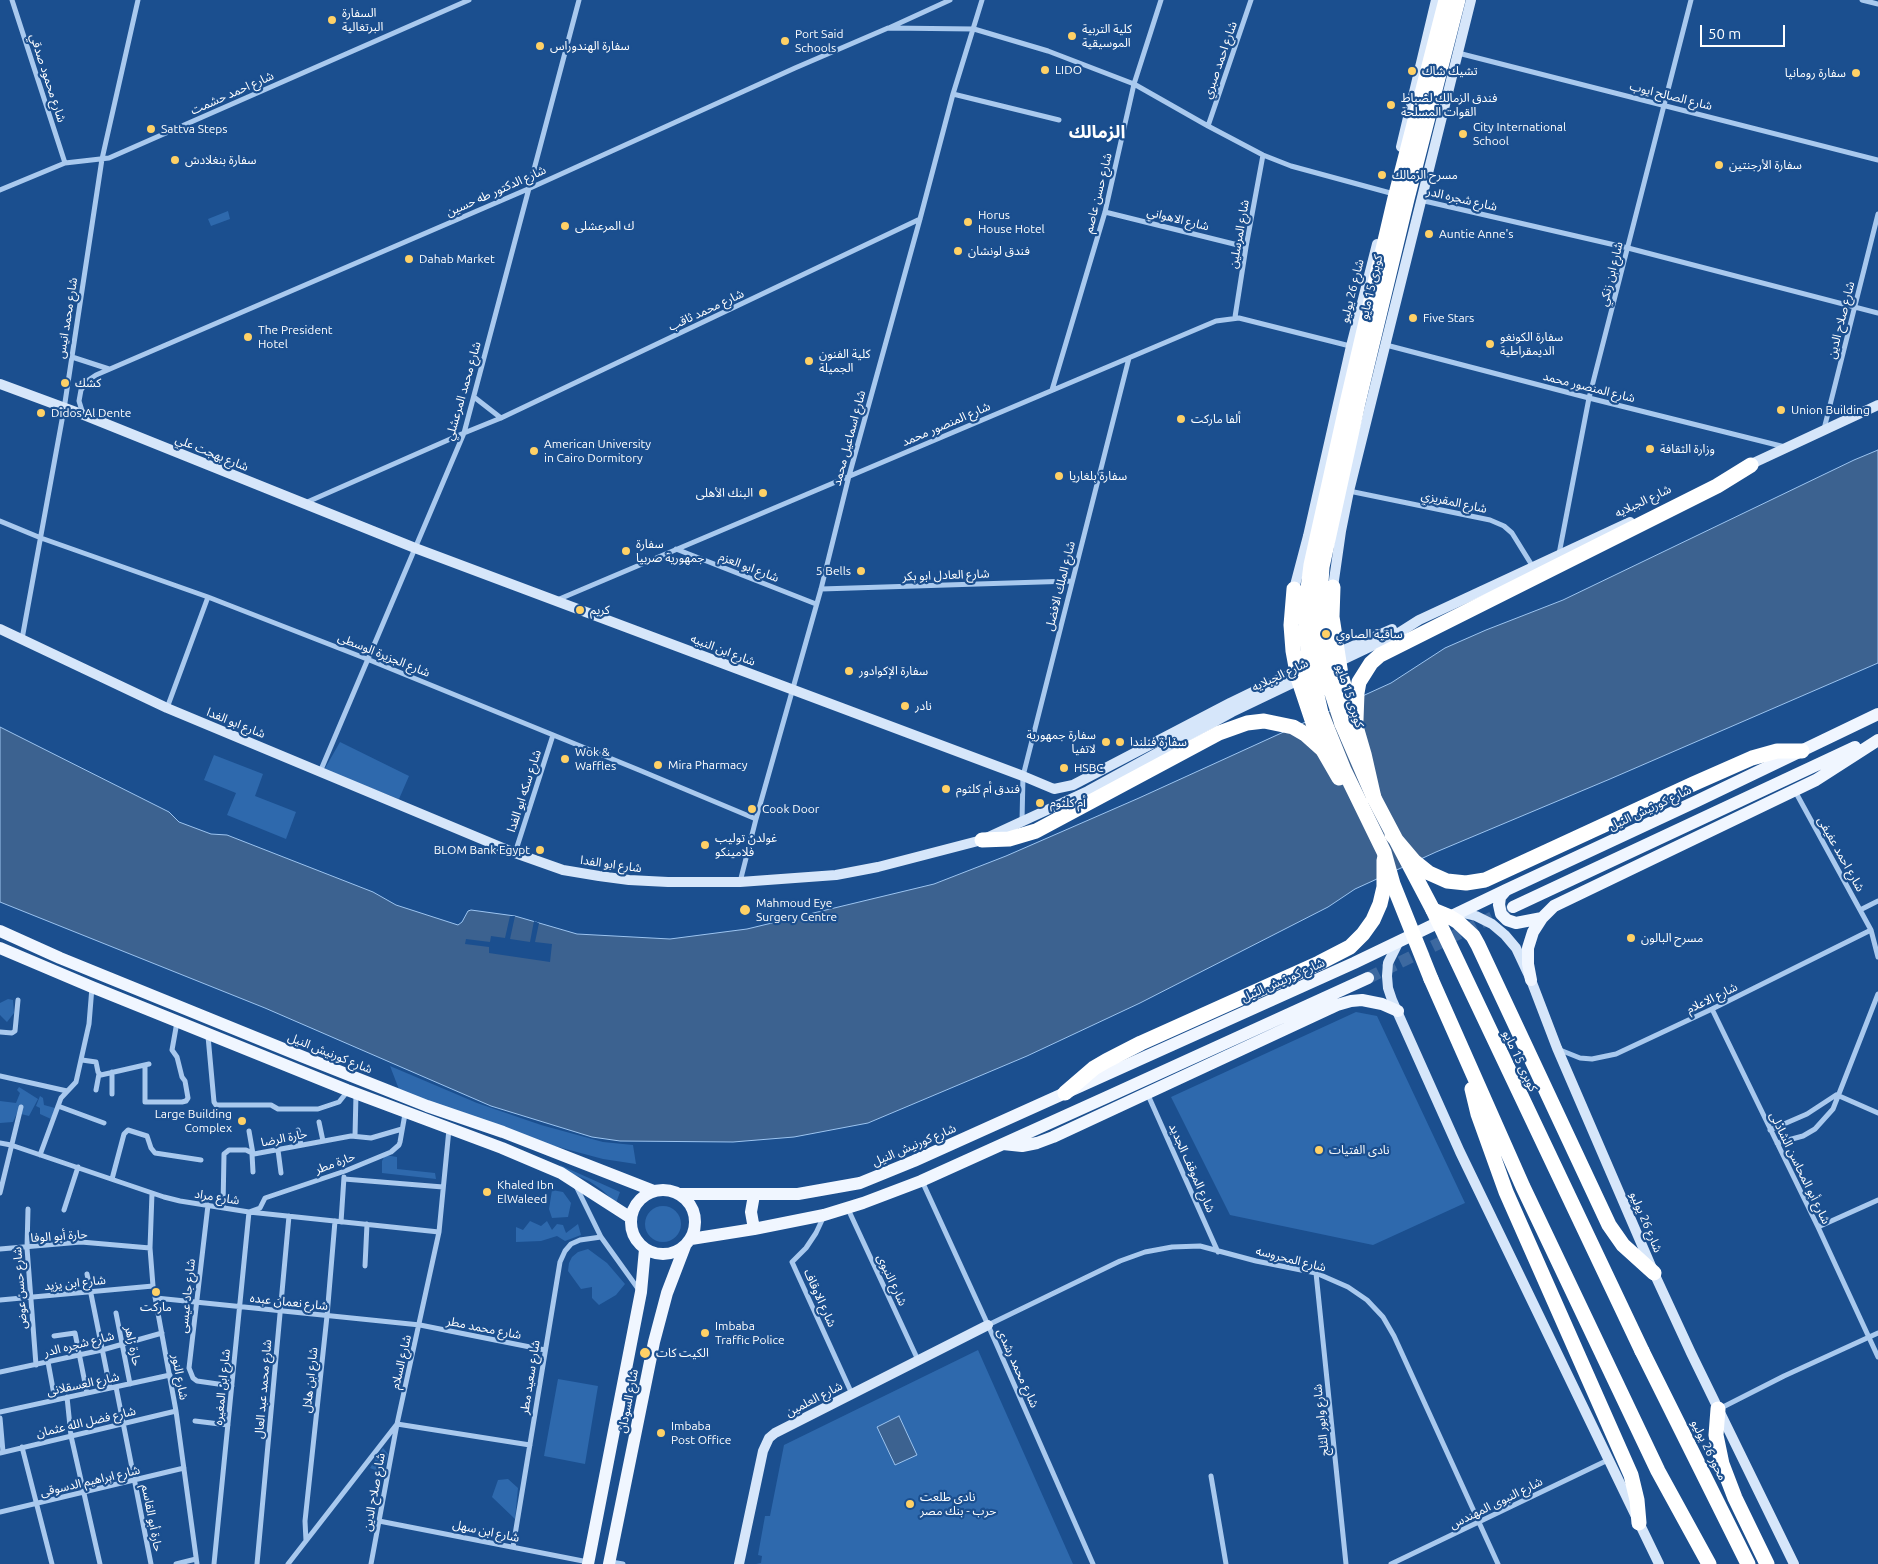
<!DOCTYPE html>
<html>
<head>
<meta charset="utf-8">
<style>
  body { margin:0 }
  #map { position:relative; width:1878px; height:1564px; overflow:hidden; background:#1b4f8f; font-family:Ubuntu,sans-serif }
  canvas { display:block }
  .scale { position:absolute; left:1700px; top:25px; width:85px; height:22px; box-sizing:border-box; border:2px solid #fff; border-top:0; padding-left:6px; font-size:15px; line-height:18px; white-space:nowrap; color:#fff; -webkit-text-stroke:4px #1b4f8f; paint-order:stroke }
</style>
</head>
<body>
<div id="map">
<canvas width="1878" height="1564"></canvas>
<div class="scale">50 m</div>
</div>
<script>
const c = document.querySelector('canvas').getContext('2d');
c.lineJoin = 'round';
function fill(path, color) { c.fillStyle = color; c.fill(path, 'evenodd'); }
const poly = rows => new Path2D(rows.map(r => 'M' + r).join(''));
function trace(path, color, width, dash) { c.strokeStyle = color; c.lineWidth = width; c.lineCap = dash ? 'butt' : 'round'; c.setLineDash(dash || []); c.stroke(path); }
function label(font, color, halo, rows, align = 'center') {
  c.font = font + ' Ubuntu,"Noto Sans Arabic",sans-serif'; c.lineWidth = 4.5; c.setLineDash([]); c.textBaseline = 'middle'; c.strokeStyle = halo; c.fillStyle = color; for (const [text, x, y, turn = 0] of rows) {
    c.save(); c.translate(x, y); c.rotate((+turn || 0) * Math.PI / 180); c.textAlign = isNaN(turn) ? turn : align; if (halo) c.strokeText(text, 0, 0); c.fillText(text, 0, 0); c.restore();
  }
}
fill(poly([
  [228,211,230,219,211,226,208,219],
  [340,742,409,776,399,799,324,770],
  [214,755,263,774,255,796,296,812,286,839,227,815,236,793,204,780],
  [8,999,13,1000,14,1013,7,1022,0,1015,0,1003],
  [1356,1012,1377,1016,1465,1203,1373,1245,1230,1215,1171,1097],
  [390,1066,477,1103,541,1125,603,1142,633,1145,636,1164,603,1159,547,1144,400,1092],
  [19,1087,38,1099,29,1116,17,1113,13,1122,0,1123,0,1101,16,1103,20,1093,17,1090],
  [40,1096,43,1098,44,1105,55,1108,51,1119,40,1114,40,1108,36,1106],
  [385,1155,397,1157,397,1169,435,1173,436,1179,382,1173,382,1161],
  [560,1165,620,1192,616,1203,602,1190,589,1181,561,1169],
  [552,1190,563,1192,571,1203,568,1217,552,1218,549,1209],
  '645 1224a18 18 0 1 1 36 0a18 18 0 1 1-36 0Z',
  [530,1221,541,1226,547,1221,552,1230,557,1224,563,1225,566,1233,578,1224,581,1235,565,1241,557,1236,541,1241,516,1242,516,1227,523,1230],
  [588,1249,607,1263,625,1284,616,1295,599,1305,592,1298,592,1287,581,1289,568,1271,569,1263,572,1257,578,1252],
  [978,1350,1073,1564,756,1564,761,1563,762,1556,758,1555,765,1516,770,1516,784,1445],
  [558,1379,598,1386,585,1464,544,1456],
  [383,1448,388,1454,383,1473,370,1468],
  [508,1479,518,1488,515,1519,492,1497,498,1480]
]), '#2e69ad');
const water = poly([
  [1878,450,1878,663,1610,779,1436,852,1355,889,1328,907,1140,1003,1027,1056,868,1123,794,1137,733,1142,620,1141,592,1137,491,1106,265,1008,0,902,0,727,169,812,179,822,211,834,227,835,373,892,396,905,458,925,462,922,468,911,471,910,515,916,577,934,670,939,747,929,934,884,1006,856,1139,798,1391,683,1445,648,1486,630,1563,600,1854,460,1878,450],
  [899,1416,917,1455,895,1465,877,1427,899,1416]
]);
fill(water, '#3c6290');
trace(water, '#9cc4f0', 1);
fill(poly([
  [510,916,515,916,510,939,530,942,534,921,539,923,535,942,552,944,550,962,489,953,489,947,465,944,466,939,490,942,491,936,505,938]
]), '#1b4f8f');
trace(poly([
  [1368,978,1513,907]
]), '#3d69a0', 12, [12, 6]);
trace(poly([
  [12,0,65,163],
  [1862,0,1878,4],
  [891,27,950,0],
  [1458,53,1878,160],
  [953,94,1059,120],
  [1208,126,1251,0],
  [0,190,65,163,109,158,469,0],
  [1420,200,1628,248,1878,313],
  [1105,212,1246,247],
  [1235,317,1246,247,1263,155],
  [1386,345,1589,398,1785,447],
  [72,357,109,369],
  [1052,390,1105,212,1134,84,1161,0],
  [474,397,501,418],
  [83,414,79,401,81,390,87,381,96,375,528,189,795,68,888,28,974,29,1048,51,1134,84,1208,126,1263,155,1291,166,1394,194],
  [1824,429,1878,214],
  [1349,491,1490,520,1504,526,1512,533,1533,567],
  [305,503,464,433,501,418,920,219],
  [0,521,41,538,208,597,367,659,639,770,756,819],
  [676,549,816,604],
  [1559,554,1589,398,1691,0],
  [821,589,1072,581],
  [557,600,1216,321,1239,318,1350,346],
  [22,639,64,409,102,159,138,0],
  [167,708,208,597],
  [320,772,464,433,579,0],
  [1795,791,1871,930,1878,957],
  [1022,821,1023,776,1129,358],
  [515,853,553,735],
  [740,882,756,819,821,589,849,476,920,219,953,94,982,0],
  [1860,910,1878,901],
  [1712,1009,1818,1227,1878,1357],
  [0,1032,12,1033,15,1031,18,1000],
  [208,1036,214,1102,216,1105,271,1105,278,1109,318,1109,339,1102,347,1092],
  [1560,1050,1580,1058,1592,1059,1616,1054,1712,1009,1871,930],
  [82,1060,96,1062,98,1072,101,1075,149,1064],
  [145,1065,145,1102,182,1102,186,1101,188,1098,185,1081,182,1077,177,1057,172,1050,177,1022],
  [0,1076,67,1091],
  [96,1090,99,1074],
  [112,1094,112,1072],
  [1148,1095,1218,1252],
  [1837,1095,1878,1113],
  [58,1106,104,1123],
  [319,1122,323,1141],
  [298,1130,301,1145],
  [1770,1130,1807,1114,1836,1095],
  [249,1131,253,1154],
  [355,1136,356,1094],
  [0,1143,11,1145,164,1197,180,1201,249,1212,439,1232],
  [1777,1143,1803,1136,1815,1129,1833,1109,1878,994],
  [278,1150,281,1173],
  [252,1154,253,1172],
  [40,1155,61,1098,76,1082,89,1024,92,987],
  [112,1179,124,1134,128,1130,147,1136,151,1148,155,1153,201,1160],
  [344,1179,443,1187],
  [922,1181,988,1325,1093,1564],
  [576,1186,601,1237,639,1290],
  [0,1193,21,1107],
  [152,1193,150,1248,153,1286,176,1411,197,1564],
  [208,1205,189,1368,193,1378,197,1381,232,1386],
  [223,1207,224,1154,229,1150,246,1150,254,1154,351,1136,371,1138,402,1129],
  [28,1209,27,1248,36,1365],
  [848,1209,918,1360],
  [64,1210,78,1167],
  [823,1218,816,1233,806,1248,792,1262,852,1394],
  [341,1222,344,1177],
  [1818,1227,1878,1200],
  [0,1249,81,1242,150,1248],
  [365,1266,367,1224],
  [1316,1273,1346,1564],
  [87,1274,110,1388],
  [156,1298,420,1325,545,1350],
  [0,1300,153,1286],
  [116,1313,130,1384],
  [988,1325,1120,1261,1145,1252,1172,1247,1200,1246,1256,1261,1316,1273,1348,1287,1367,1300,1383,1317,1394,1336,1498,1564],
  [54,1336,75,1333,87,1393],
  [48,1362,55,1400],
  [0,1372,102,1350,162,1333],
  [116,1387,151,1564],
  [67,1397,71,1436,100,1564],
  [1721,1408,1784,1376,1878,1333],
  [0,1412,170,1375],
  [0,1418,3,1452],
  [195,1421,228,1425],
  [22,1447,52,1564],
  [0,1453,176,1411],
  [1211,1476,1226,1564],
  [0,1512,184,1468],
  [379,1521,588,1562],
  [306,1541,305,1521,327,1316,335,1221],
  [513,1547,560,1262,565,1251,571,1244,580,1240,601,1237],
  [611,1562,623,1564],
  [176,1564,196,1559],
  [214,1564,249,1212,260,1208,265,1198,345,1171,391,1152,399,1145,400,1142,405,1114],
  [257,1564,289,1216],
  [288,1564,397,1424,439,1232,449,1129],
  [371,1564,397,1424,530,1445],
  [1391,1564,1608,1460]
]), '#a9c9ee', 5);
trace(poly([
  [1401,147,1436,0],
  [0,384,84,415,415,548,1023,776,1054,789,1073,785,1230,703,1300,669],
  [1747,466,1878,405],
  [1333,587,1341,531,1349,491,1471,0],
  [1294,589,1308,536,1351,346,1377,244],
  [0,629,167,708,515,853,563,870,599,876,629,880,668,882,740,882,836,875,878,867,982,840,1088,791,1232,712,1303,678],
  [1332,655,1392,629],
  [1334,664,1397,634,1419,620,1630,522],
  [1459,912,1476,916,1492,924,1505,935,1516,948,1531,980,1557,1048,1654,1273,1691,1353,1794,1564],
  [1399,941,1388,963,1387,976,1388,988,1392,1000,1460,1152,1659,1564],
  [739,1564,763,1451,769,1438,775,1433,988,1325]
]), '#d6e6fa', 10);
trace(poly([
  [1506,890,1500,897,1499,905,1501,914,1507,920,1516,923,1542,918],
  [1513,907,1855,747],
  [0,931,60,958,301,1056,427,1106,503,1132,654,1191],
  [0,948,92,987,347,1090,502,1148,561,1173,631,1218],
  [1531,980,1528,964,1528,948,1533,932,1542,918,1554,906,1816,780,1878,740],
  [1003,1144,1022,1146,1037,1143,1053,1137,1337,1005,1351,1001,1362,1000,1382,1004,1398,1011],
  '631 1222a32 32 0 1 1 64 0a32 32 0 1 1-64 0Z',
  [679,1194,798,1194,860,1183,914,1161,1354,963,1506,890,1697,801,1878,714],
  [754,1195,751,1212,754,1229],
  [691,1239,754,1229,824,1215,863,1203,921,1181,1107,1097,1368,978],
  [588,1564,641,1292,645,1249],
  [609,1564,654,1342,667,1293,685,1246]
]), '#f0f6ff', 12);
trace(poly([
  [1356,720,1357,693,1359,682,1371,663,1380,655,1717,486,1751,465],
  [1342,724,1374,798,1433,910],
  [1392,835,1414,861,1429,873,1447,881,1466,883,1485,880,1693,784,1752,758,1777,751,1802,751],
  [982,840,1009,839,1036,831,1219,733,1247,723,1264,721,1293,727,1305,734,1324,751],
  [1431,979,1523,1187,1658,1471,1709,1564],
  [1472,1089,1478,1114,1506,1192,1631,1475,1637,1500,1639,1523],
  [1065,1093,1094,1068,1106,1061,1141,1043,1319,963,1350,947,1363,934,1373,920,1380,904,1384,887,1384,860],
  [1642,1351,1748,1564],
  [1718,1409,1716,1435,1722,1464,1735,1498,1767,1564]
]), '#fff', 15);
trace(poly([
  [1333,587,1332,617,1341,675,1364,754,1374,798],
  [1294,589,1291,625,1293,651,1298,678,1315,729,1324,752,1339,778],
  [1342,724,1328,681,1320,636,1319,613,1322,567,1358,403,1407,199,1458,0],
  [1433,910,1642,1351],
  [1433,910,1450,917,1458,922,1473,936,1478,945,1609,1225,1623,1245,1654,1273],
  [1431,979,1393,884,1384,852,1344,770,1321,713,1309,660,1306,628,1307,596,1311,565,1348,399,1395,198,1446,0]
]), '#fff', 15);
for (const [x, y, r, color] of [
  [332,20,5,"#ffd166"],
  [1072,36,5,"#ffd166"],
  [785,41,5,"#ffd166"],
  [540,46,5,"#ffd166"],
  [1045,70,5,"#ffd166"],
  [1412,71,5,"#ffd166"],
  [1856,73,5,"#ffd166"],
  [1391,105,5,"#ffd166"],
  [151,129,5,"#ffd166"],
  [1463,134,5,"#ffd166"],
  [175,160,5,"#ffd166"],
  [1719,165,5,"#ffd166"],
  [1382,175,5,"#ffd166"],
  [968,222,5,"#ffd166"],
  [565,226,5,"#ffd166"],
  [1429,234,5,"#ffd166"],
  [958,251,5,"#ffd166"],
  [409,259,5,"#ffd166"],
  [1413,318,5,"#ffd166"],
  [248,337,5,"#ffd166"],
  [1490,344,5,"#ffd166"],
  [809,361,5,"#ffd166"],
  [65,383,5,"#ffd166"],
  [1781,410,5,"#ffd166"],
  [41,413,5,"#ffd166"],
  [1181,419,5,"#ffd166"],
  [1650,449,5,"#ffd166"],
  [534,451,5,"#ffd166"],
  [1059,476,5,"#ffd166"],
  [763,493,5,"#ffd166"],
  [626,551,5,"#ffd166"],
  [861,571,5,"#ffd166"],
  [580,610,5,"#ffd166"],
  [1326,634,5,"#ffd166"],
  [849,671,5,"#ffd166"],
  [905,706,5,"#ffd166"],
  [1106,742,5,"#ffd166"],
  [1120,742,5,"#ffd166"],
  [565,759,5,"#ffd166"],
  [658,765,5,"#ffd166"],
  [1064,768,5,"#ffd166"],
  [946,789,5,"#ffd166"],
  [1040,803,5,"#ffd166"],
  [752,809,5,"#ffd166"],
  [705,845,5,"#ffd166"],
  [540,850,5,"#ffd166"],
  [745,910,6,"#ffd166"],
  [1631,938,5,"#ffd166"],
  [242,1121,5,"#ffd166"],
  [1319,1150,5,"#ffd166"],
  [487,1192,5,"#ffd166"],
  [156,1292,5,"#ffd166"],
  [705,1333,5,"#ffd166"],
  [645,1353,6,"#ffd166"],
  [661,1433,5,"#ffd166"],
  [910,1504,5,"#ffd166"]
]) { const dot = new Path2D(); dot.arc(x, y, r, 0, 2 * Math.PI); c.fillStyle = color; c.fill(dot); trace(dot, '#1b4f8f', 2); }
label('12px', '#fff', '#1b4f8f', [
  ["السفارة",342,13],
  ["البرتغالية",342,27],
  ["كلية التربية",1082,29],
  ["الموسيقية",1082,43],
  ["Port Said",795,34],
  ["Schools",795,48],
  ["سفارة الهندوراس",550,46],
  ["LIDO",1055,70],
  ["تشيك شاك",1422,71],
  ["سفارة رومانيا",1846,73,"right"],
  ["فندق الزمالك لضباط",1401,98],
  ["القوات المسلحة",1401,112],
  ["City International",1473,127],
  ["School",1473,141],
  ["Sattva Steps",161,129],
  ["سفارة بنغلادش",185,160],
  ["سفارة الأرجنتين",1729,165],
  ["مسرح الزمالك",1392,175],
  ["Horus",978,215],
  ["House Hotel",978,229],
  ["ك المرعشلى",575,226],
  ["Auntie Anne's",1439,234],
  ["فندق لونشان",968,251],
  ["Dahab Market",419,259],
  ["Five Stars",1423,318],
  ["The President",258,330],
  ["Hotel",258,344],
  ["سفارة الكونغو",1500,337],
  ["الديمقراطية",1500,351],
  ["كلية الفنون",819,354],
  ["الجميلة",819,368],
  ["كشك",75,383],
  ["Union Building",1791,410],
  ["Didos Al Dente",51,413],
  ["ألفا ماركت",1191,419],
  ["American University",544,444],
  ["in Cairo Dormitory",544,458],
  ["وزارة الثقافة",1660,449],
  ["سفارة بلغاريا",1069,476],
  ["البنك الأهلى",753,493,"right"],
  ["سفارة",636,544],
  ["جمهورية صربيا",636,558],
  ["5 Bells",851,571,"right"],
  ["كريم",590,610],
  ["ساقية الصاوي",1336,634],
  ["سفارة الإكوادور",859,671],
  ["نادر",915,706],
  ["سفارة جمهورية",1096,735,"right"],
  ["لاتفيا",1096,749,"right"],
  ["سفارة فنلندا",1130,742],
  ["Wok &",575,752],
  ["Waffles",575,766],
  ["Mira Pharmacy",668,765],
  ["HSBC",1074,768],
  ["فندق أم كلثوم",956,789],
  ["أم كلثوم",1050,803],
  ["Cook Door",762,809],
  ["غولدن توليب",715,838],
  ["فلامينكو",715,852],
  ["BLOM Bank Egypt",530,850,"right"],
  ["Mahmoud Eye",756,903],
  ["Surgery Centre",756,917],
  ["مسرح البالون",1641,938],
  ["Large Building",232,1114,"right"],
  ["Complex",232,1128,"right"],
  ["نادى الفتيات",1329,1150],
  ["Khaled Ibn",497,1185],
  ["ElWaleed",497,1199],
  ["ماركت",156,1307,"center"],
  ["Imbaba",715,1326],
  ["Traffic Police",715,1340],
  ["الکيت کات",656,1353],
  ["Imbaba",671,1426],
  ["Post Office",671,1440],
  ["نادى طلعت",920,1497],
  ["حرب - بنك مصر",920,1511]
], 'left');
label('12px', '#fff', '#1b4f8f', [
  ["شارع احمد صبري",1220,60,-71],
  ["شارع محمود صدقي",48,78,72],
  ["شارع احمد حشمت",232,93,-24],
  ["شارع الصالح ايوب",1671,96,14],
  ["شارع الدكتور طه حسين",496,191,-24],
  ["شارع حسن عاصم",1098,193,-76],
  ["شارع شجره الدر",1462,199,13],
  ["شارع الاهواني",1178,219,14],
  ["شارع المرسلين",1239,234,-80],
  ["شارع ابن زنكي",1611,274,-76],
  ["كوبرى 15 مايو",1371,287,-77],
  ["شارع 26 يوليو",1352,291,-76],
  ["شارع محمد ثاقب",706,310,-25],
  ["شارع محمد انيس",67,318,-81],
  ["شارع صلاح الدين",1841,320,-76],
  ["شارع المنصور محمد",1589,387,14],
  ["شارع محمد المرعشلي",463,391,-74],
  ["شارع المنصور محمد",946,424,-23],
  ["شارع اسماعيل محمد",849,438,-75],
  ["شارع بهجت علي",212,453,22],
  ["شارع الجبلايه",1643,501,-25],
  ["شارع المقريزي",1454,502,12],
  ["شارع ابو العزم",749,567,21],
  ["شارع العادل ابو بكر",946,575,-2],
  ["شارع الملك الافضل",1060,586,-76],
  ["شارع ابن النبيه",723,650,21],
  ["شارع الجزيرة الوسطى",384,655,22],
  ["شارع الجبلايه",1280,675,-25],
  ["كوبرى 15 مايو",1350,696,72],
  ["شارع ابو الفدا",236,723,22],
  ["شارع سكه ابو الفدا",524,791,-72],
  ["شارع كورنيش النيل",1650,808,-25],
  ["شارع احمد عفيفى",1841,854,61],
  ["شارع ابو الفدا",611,864,8],
  ["شارع كورنيش النيل",1283,980,-24],
  ["شارع الاعلام",1712,998,-26],
  ["شارع كورنيش النيل",330,1053,22],
  ["كوبرى 15 مايو",1520,1061,65],
  ["حارة الرضا",284,1138,-11],
  ["شارع كورنيش النيل",914,1145,-23],
  ["حارة مطر",335,1163,-20],
  ["شارع الموقف الجديد",1192,1168,66],
  ["شارع أبو المحاسن الشاذلى",1800,1168,64],
  ["شارع مراد",217,1197,9],
  ["شارع 26 يوليو",1646,1222,67],
  ["حارة أبو الوفا",59,1236,-4],
  ["شارع المحروسه",1291,1259,14],
  ["شارع النبوى",892,1280,65],
  ["شارع ابن يزيد",75,1283,-6],
  ["شارع حسن عوض",20,1288,-94],
  ["شارع جاد عيسى",187,1296,-84],
  ["شارع الاوقاف",820,1298,66],
  ["شارع نعمان عبده",289,1302,6],
  ["شارع محمد مطر",484,1328,11],
  ["شارع شجره الدر",79,1344,-14],
  ["حارة زاهر",133,1346,78],
  ["شارع السلام",401,1362,-77],
  ["شارع محمد رشدى",1018,1368,66],
  ["شارع النور",180,1377,80],
  ["شارع سعيد مطر",530,1377,-81],
  ["شارع ابن هلال",310,1380,-84],
  ["شارع العسقلانى",83,1384,-12],
  ["شارع ابن المغيره",222,1387,-84],
  ["شارع محمد عبد العال",263,1389,-85],
  ["شارع العلمين",814,1399,-27],
  ["شارع السودان",628,1401,-79],
  ["شارع وابور الثلج",1321,1420,-96],
  ["شارع فضل الله عثمان",86,1422,-13],
  ["محور 26 يوليو",1709,1450,64],
  ["شارع ابراهيم الدسوقى",90,1481,-13],
  ["شارع صلاح الدين",374,1492,-80],
  ["شارع النبوى المهندس",1496,1503,-26],
  ["حارة أبو القاسم",152,1518,79],
  ["شارع ابن سهل",486,1531,12]
]);
label('bold 18px', '#fff', '#1b4f8f', [
  ["الزمالك",1097,132]
]);
</script>
</body>
</html>
